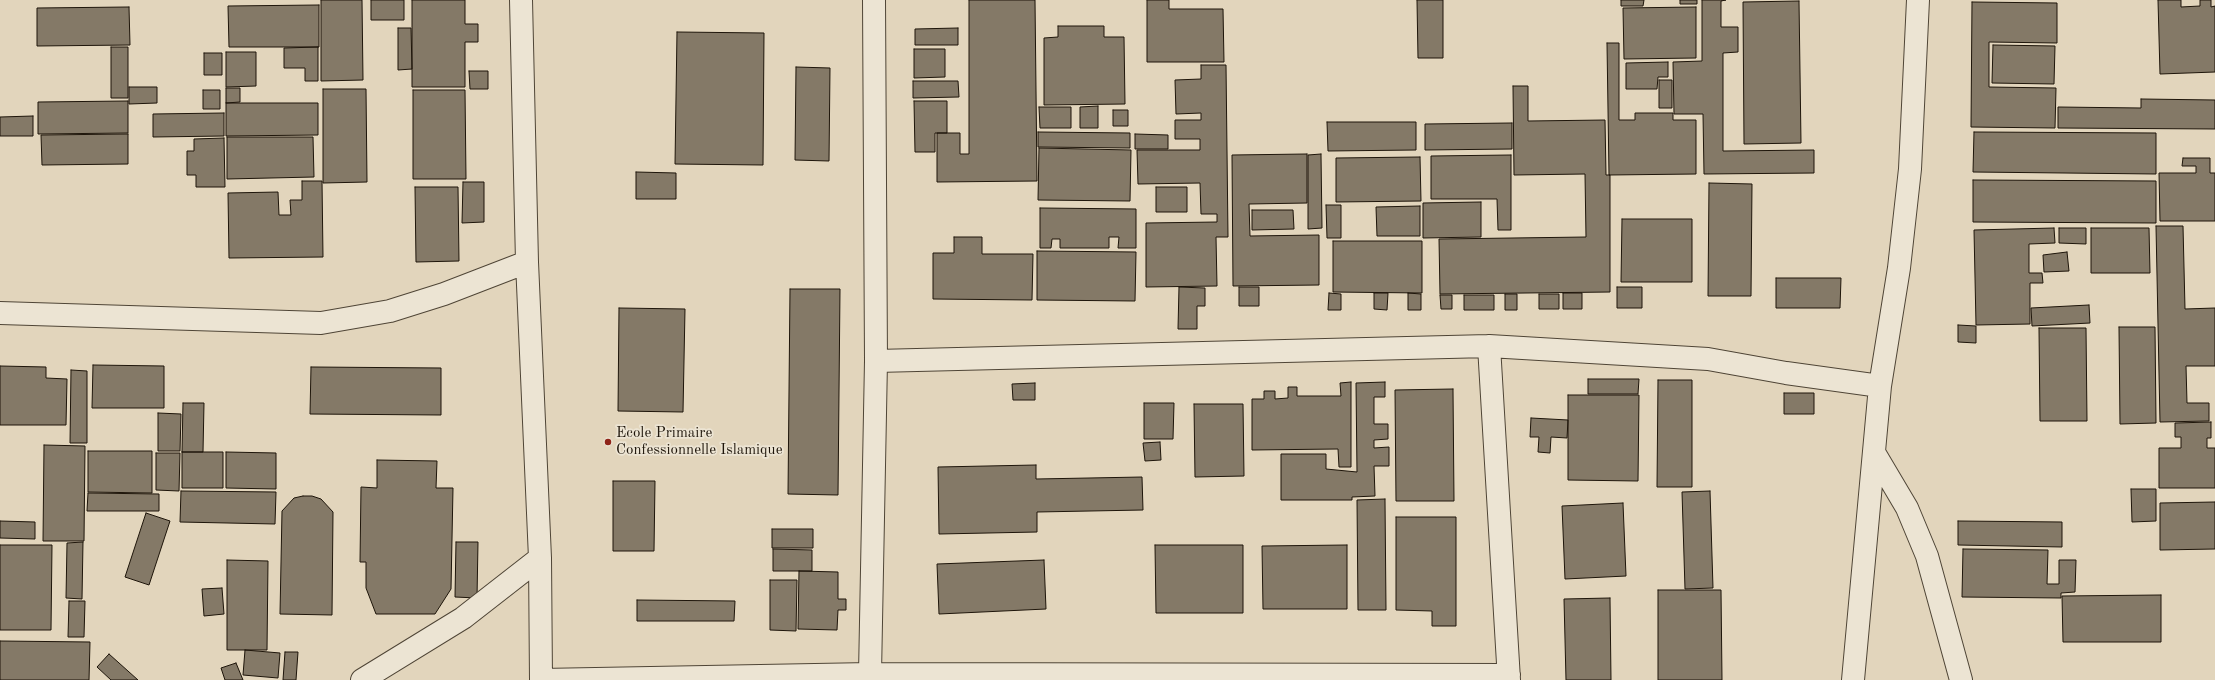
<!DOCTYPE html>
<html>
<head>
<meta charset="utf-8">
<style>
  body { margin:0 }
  canvas { display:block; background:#e2d5bc }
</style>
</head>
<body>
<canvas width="2215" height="680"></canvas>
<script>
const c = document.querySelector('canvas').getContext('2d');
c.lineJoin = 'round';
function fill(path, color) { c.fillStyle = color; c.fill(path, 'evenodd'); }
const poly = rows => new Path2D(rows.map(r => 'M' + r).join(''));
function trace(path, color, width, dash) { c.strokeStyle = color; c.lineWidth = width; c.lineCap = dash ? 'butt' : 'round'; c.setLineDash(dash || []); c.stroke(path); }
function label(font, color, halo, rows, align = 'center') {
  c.font = font + ' "Old Standard TT",serif'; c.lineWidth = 3.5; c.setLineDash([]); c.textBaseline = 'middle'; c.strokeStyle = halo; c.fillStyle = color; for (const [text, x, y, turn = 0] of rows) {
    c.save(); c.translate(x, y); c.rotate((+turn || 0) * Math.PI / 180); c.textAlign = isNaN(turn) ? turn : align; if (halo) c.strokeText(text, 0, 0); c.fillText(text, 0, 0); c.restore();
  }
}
const building = poly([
  [321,0,362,0,363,80,321,81,321,0],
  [371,0,404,0,404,20,371,20,371,0],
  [412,0,465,0,465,24,478,24,478,42,465,42,465,87,412,87,412,0],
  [969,0,1035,0,1037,181,937,182,937,133,960,133,960,154,969,154,969,0],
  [1147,0,1169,0,1169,9,1223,9,1224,62,1147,62,1147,0],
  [1417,0,1443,0,1443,58,1418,58,1417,0],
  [1621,0,1644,0,1643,6,1621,6,1621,0],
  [1680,0,1697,0,1697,4,1680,4,1680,0],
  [1702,0,1726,0,1721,1,1721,27,1738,27,1738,52,1723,53,1723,151,1814,150,1814,173,1704,174,1703,114,1674,114,1673,62,1702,61,1702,0],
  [2158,0,2181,0,2181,7,2200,6,2200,0,2211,0,2211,7,2215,6,2215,72,2160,74,2158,0],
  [1799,1,1801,143,1744,144,1743,2,1799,1],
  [1972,2,2057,3,2057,43,1989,42,1989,87,2056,88,2055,128,1971,127,1972,2],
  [319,5,319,47,229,47,228,6,319,5],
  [129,7,130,45,37,46,37,8,129,7],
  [1696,7,1696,58,1624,59,1623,8,1696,7],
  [1058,26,1104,26,1104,37,1124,37,1125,104,1044,105,1044,38,1058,37,1058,26],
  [398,28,411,28,412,69,398,70,398,28],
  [958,28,958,45,915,45,915,29,958,28],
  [677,32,764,33,763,165,675,164,677,32],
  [1607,43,1619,43,1619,120,1635,120,1635,113,1673,113,1673,120,1696,120,1696,174,1609,175,1607,43],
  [1993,45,2055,46,2054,84,1992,83,1993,45],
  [111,47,128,47,128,98,111,98,111,47],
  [318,47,318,81,305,81,305,68,284,68,284,48,318,47],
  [914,49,945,49,945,77,914,78,914,49],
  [226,52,256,52,256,86,226,87,226,52],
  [204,53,222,53,222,75,204,75,204,53],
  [1668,62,1668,77,1658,77,1657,89,1626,89,1626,63,1668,62],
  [1201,65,1226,65,1228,237,1216,237,1217,286,1146,287,1146,223,1217,222,1217,214,1201,214,1200,183,1138,184,1137,150,1200,150,1200,139,1175,139,1175,120,1201,120,1201,113,1176,114,1175,80,1201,79,1201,65],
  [796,67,830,68,829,161,795,160,796,67],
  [469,71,488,71,488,89,470,89,469,71],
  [1659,80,1672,80,1672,108,1659,108,1659,80],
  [913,81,958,81,959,97,913,98,913,81],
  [1513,86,1528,86,1528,121,1605,120,1606,175,1610,175,1610,292,1440,294,1439,239,1586,237,1585,174,1514,175,1513,86],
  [129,87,157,87,157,103,129,104,129,87],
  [226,88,240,88,240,102,226,103,226,88],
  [323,89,366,89,367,182,323,183,323,89],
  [203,90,220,90,220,109,203,109,203,90],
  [413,90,465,90,466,179,413,179,413,90],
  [2141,99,2215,100,2215,129,2058,128,2058,107,2141,108,2141,99],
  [128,101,128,133,38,134,38,102,128,101],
  [914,101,947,101,947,133,935,133,935,152,915,152,914,101],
  [226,103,318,103,318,135,226,136,226,103],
  [1098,106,1098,128,1080,128,1080,107,1098,106],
  [1039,107,1071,107,1071,128,1040,128,1039,107],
  [1113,110,1128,110,1128,126,1113,126,1113,110],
  [224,113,224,136,153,137,153,114,224,113],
  [33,116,33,136,0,136,0,117,33,116],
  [1327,122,1416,122,1416,150,1328,151,1327,122],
  [1512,123,1512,149,1425,150,1425,124,1512,123],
  [1038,132,1130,133,1130,148,1038,147,1038,132],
  [1974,132,2156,133,2156,174,1973,172,1974,132],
  [128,134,128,164,42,165,41,135,128,134],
  [1135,134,1168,135,1168,149,1135,149,1135,134],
  [227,137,313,137,314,177,227,179,227,137],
  [224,138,225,187,196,187,196,175,187,175,187,151,194,151,194,139,224,138],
  [1039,148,1131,150,1130,201,1038,200,1039,148],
  [1307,154,1307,203,1249,204,1250,236,1319,235,1319,285,1233,286,1232,155,1307,154],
  [1321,154,1322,228,1308,229,1308,155,1321,154],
  [1511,155,1511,230,1498,230,1497,199,1431,199,1431,156,1511,155],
  [1420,157,1421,201,1336,202,1336,158,1420,157],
  [2183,158,2210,158,2210,173,2215,173,2215,221,2160,221,2159,173,2196,173,2196,166,2182,166,2183,158],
  [636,172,676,173,676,199,636,199,636,172],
  [1973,180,2156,181,2156,223,1973,222,1973,180],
  [302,181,322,181,323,257,229,258,228,193,278,192,279,215,291,215,290,200,302,200,302,181],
  [463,182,484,182,484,222,462,223,463,182],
  [1709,183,1752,184,1751,296,1708,296,1709,183],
  [415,187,458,187,459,261,416,262,415,187],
  [1156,187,1187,187,1187,212,1156,212,1156,187],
  [1481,202,1481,237,1423,238,1423,203,1481,202],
  [1326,205,1341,205,1341,238,1327,238,1326,205],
  [1420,206,1420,236,1377,236,1376,207,1420,206],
  [1040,208,1136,209,1136,248,1118,248,1119,237,1109,237,1109,248,1060,248,1060,239,1052,239,1051,248,1040,248,1040,208],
  [1252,210,1293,210,1294,229,1252,230,1252,210],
  [1622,219,1692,219,1692,282,1621,282,1622,219],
  [2156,226,2183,226,2185,309,2215,308,2215,366,2186,366,2187,403,2209,403,2209,421,2160,422,2156,226],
  [2054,228,2055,243,2029,244,2029,273,2042,273,2043,283,2030,283,2030,324,1976,325,1974,230,2054,228],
  [2059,228,2086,228,2086,244,2059,243,2059,228],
  [2091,228,2149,228,2150,273,2091,273,2091,228],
  [954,237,982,237,982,254,1033,254,1032,300,933,299,933,253,954,253,954,237],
  [1333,241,1422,241,1422,293,1333,292,1333,241],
  [1037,251,1136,252,1135,301,1037,300,1037,251],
  [2067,252,2069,271,2044,272,2043,255,2067,252],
  [1776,278,1841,278,1840,308,1776,308,1776,278],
  [1179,287,1205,288,1205,306,1197,306,1197,329,1178,329,1179,287],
  [1239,287,1259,287,1259,306,1239,306,1239,287],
  [1617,287,1642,287,1642,308,1617,308,1617,287],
  [790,289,840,289,838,495,788,494,790,289],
  [1329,293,1341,294,1341,310,1328,310,1329,293],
  [1374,293,1388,293,1387,310,1374,309,1374,293],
  [1408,293,1421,294,1421,310,1408,310,1408,293],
  [1563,293,1582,293,1582,309,1563,309,1563,293],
  [1505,294,1517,294,1517,310,1505,310,1505,294],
  [1539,294,1559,294,1559,309,1539,309,1539,294],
  [1440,295,1452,295,1452,309,1441,309,1440,295],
  [1464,295,1494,295,1494,310,1464,310,1464,295],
  [2089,305,2090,323,2032,326,2031,308,2089,305],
  [619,308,685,309,683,412,618,411,619,308],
  [1958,325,1976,326,1976,343,1958,342,1958,325],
  [2119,327,2155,327,2156,423,2120,424,2119,327],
  [2039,328,2086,328,2087,421,2040,421,2039,328],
  [93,365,164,366,164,408,92,408,93,365],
  [0,366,46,367,46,378,67,379,66,425,0,425,0,366],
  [311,367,441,368,441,415,310,414,311,367],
  [71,370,87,371,87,443,70,443,71,370],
  [1588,379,1639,379,1638,394,1588,394,1588,379],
  [1658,380,1692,380,1692,487,1657,487,1658,380],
  [1351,382,1351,467,1339,467,1338,449,1252,450,1252,399,1264,399,1264,391,1275,391,1275,399,1288,398,1288,387,1297,387,1297,396,1341,396,1340,383,1351,382],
  [1385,382,1385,397,1374,397,1374,424,1388,424,1388,439,1374,440,1374,448,1389,447,1389,466,1374,466,1375,496,1352,497,1352,500,1281,500,1281,454,1326,454,1326,469,1357,472,1356,383,1385,382],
  [1035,383,1035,400,1013,400,1012,384,1035,383],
  [1453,389,1454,501,1396,501,1395,390,1453,389],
  [1784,393,1814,393,1814,414,1784,414,1784,393],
  [1568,395,1639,395,1638,481,1568,480,1568,395],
  [183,403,204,403,203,452,182,452,183,403],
  [1144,403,1174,403,1173,439,1144,439,1144,403],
  [1194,404,1243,404,1244,476,1195,477,1194,404],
  [158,413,181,414,180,451,158,451,158,413],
  [1531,418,1568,420,1567,438,1551,437,1550,453,1538,452,1539,437,1530,437,1531,418],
  [2211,422,2211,438,2207,438,2207,448,2215,448,2215,488,2159,488,2159,448,2181,448,2181,437,2175,437,2175,423,2211,422],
  [1160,442,1161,460,1145,461,1143,443,1160,442],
  [44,445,85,446,84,541,43,541,44,445],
  [88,451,152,451,152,493,88,492,88,451],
  [182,452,223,452,223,488,182,488,182,452],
  [226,452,276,453,276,489,226,488,226,452],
  [156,453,180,453,179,491,156,490,156,453],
  [377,460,437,461,436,488,453,488,451,589,435,614,376,614,366,588,366,562,360,562,361,487,377,488,377,460],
  [1036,465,1036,479,1142,477,1143,510,1037,512,1037,532,939,534,938,467,1036,465],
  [613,481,655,481,654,551,613,551,613,481],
  [2131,489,2156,489,2156,521,2132,522,2131,489],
  [181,491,276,492,275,524,180,522,181,491],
  [1710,491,1713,588,1685,589,1682,492,1710,491],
  [88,493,159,494,159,511,87,511,88,493],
  [303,496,312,496,321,499,333,512,332,615,280,614,282,511,294,498,303,496],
  [1385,499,1386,610,1358,610,1357,500,1385,499],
  [2215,502,2215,549,2160,550,2160,503,2215,502],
  [1623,503,1626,576,1565,579,1562,506,1623,503],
  [146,513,170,521,149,585,125,577,146,513],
  [1396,517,1456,517,1456,626,1432,626,1432,611,1396,610,1396,517],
  [0,521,35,522,35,539,0,538,0,521],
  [1958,521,2062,522,2062,547,1958,545,1958,521],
  [772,529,813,529,813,548,772,548,772,529],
  [83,542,82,599,66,598,67,543,83,542],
  [456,542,478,542,477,598,455,597,456,542],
  [0,545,52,545,51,630,0,630,0,545],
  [1155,545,1243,545,1243,613,1156,613,1155,545],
  [1347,545,1347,609,1263,609,1262,546,1347,545],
  [773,549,812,550,812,571,773,571,773,549],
  [1963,549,2048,550,2047,584,2059,584,2059,560,2076,560,2075,592,2061,593,2061,598,1962,597,1963,549],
  [227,560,268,561,267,650,227,650,227,560],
  [1044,560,1046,609,939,614,937,564,1044,560],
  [799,571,838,572,838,599,846,599,846,610,838,610,837,630,798,629,799,571],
  [770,580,797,580,796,631,770,630,770,580],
  [222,588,224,614,204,616,202,589,222,588],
  [1658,590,1721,590,1722,680,1658,680,1658,590],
  [2161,595,2161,642,2063,642,2062,596,2161,595],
  [1610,598,1611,680,1566,680,1564,599,1610,598],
  [637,600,735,601,734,621,637,621,637,600],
  [69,601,85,601,84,637,68,637,69,601],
  [0,641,90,642,89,680,0,680,0,641],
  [245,650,280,653,278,678,243,675,245,650],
  [285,652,298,652,296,680,283,680,285,652],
  [109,654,138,680,111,680,97,667,109,654],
  [236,663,243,680,225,680,221,668,236,663]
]);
fill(building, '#847967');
trace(building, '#1e150a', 1);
const minor = poly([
  [521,0,527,262,540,558,541,680],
  [0,313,321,323,390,311,444,294,527,262],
  [1489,346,1509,680],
  [876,361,1489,346,1708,359,1786,373,1880,386],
  [1875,454,1907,508,1927,556,1961,680],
  [362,680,463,618,540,558],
  [541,680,870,674,1509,675],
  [872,680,870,674,876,361,874,0],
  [1853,680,1880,386,1899,268,1910,169,1918,0]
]);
trace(minor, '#4f4536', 24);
trace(minor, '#ece4d3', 22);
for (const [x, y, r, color] of [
  [608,442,4,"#8f2418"]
]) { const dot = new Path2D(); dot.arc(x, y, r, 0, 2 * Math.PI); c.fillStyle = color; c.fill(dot); trace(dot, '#ece4d3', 1.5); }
label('15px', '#1e150a', '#ece4d3', [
  ["Ecole Primaire",616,433],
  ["Confessionnelle Islamique",616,450]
], 'left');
</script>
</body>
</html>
